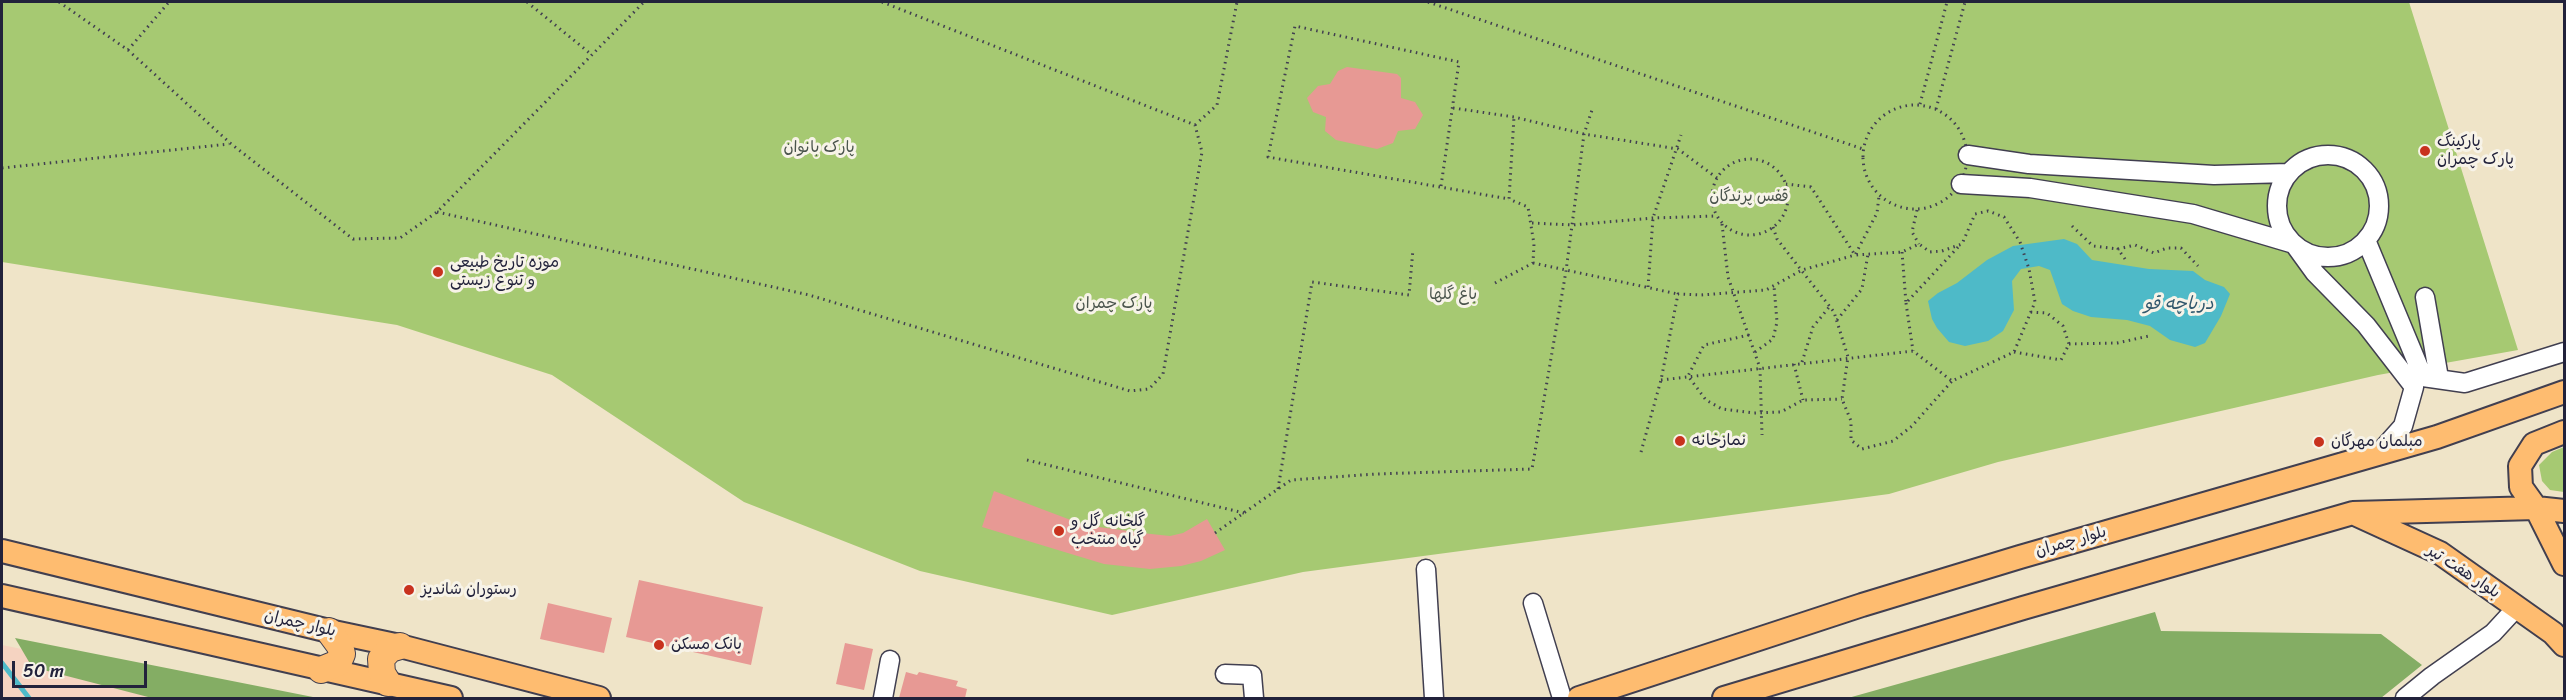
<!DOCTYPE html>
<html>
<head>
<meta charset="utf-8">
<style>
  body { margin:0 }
  #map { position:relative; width:2566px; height:700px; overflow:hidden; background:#efe4c8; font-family:Sriracha,sans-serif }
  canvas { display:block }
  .frame { position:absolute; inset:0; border:3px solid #22223b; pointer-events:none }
  .scale { position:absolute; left:12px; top:661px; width:135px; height:27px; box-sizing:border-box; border:3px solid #22223b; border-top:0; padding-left:8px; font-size:18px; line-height:21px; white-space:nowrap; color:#22223b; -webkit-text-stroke:4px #f7f3e8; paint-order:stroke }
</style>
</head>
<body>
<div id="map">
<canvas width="2566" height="700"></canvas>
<div class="frame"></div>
<div class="scale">50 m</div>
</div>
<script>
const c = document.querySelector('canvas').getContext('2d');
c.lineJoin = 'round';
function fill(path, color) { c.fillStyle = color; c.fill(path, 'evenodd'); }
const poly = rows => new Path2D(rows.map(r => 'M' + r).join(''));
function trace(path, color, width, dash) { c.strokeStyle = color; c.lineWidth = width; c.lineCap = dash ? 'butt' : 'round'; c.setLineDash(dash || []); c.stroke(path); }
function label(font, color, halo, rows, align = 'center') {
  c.font = font + ' Sriracha,"Playpen Sans Arabic",sans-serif'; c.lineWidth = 6; c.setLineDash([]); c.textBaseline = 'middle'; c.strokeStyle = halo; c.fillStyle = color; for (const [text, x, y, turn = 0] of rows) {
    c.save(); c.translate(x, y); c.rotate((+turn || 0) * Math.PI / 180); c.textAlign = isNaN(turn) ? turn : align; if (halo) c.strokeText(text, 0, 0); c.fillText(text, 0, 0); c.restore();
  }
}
fill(poly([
  [2,645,263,698,2,698]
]), '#f5d3c1');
fill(poly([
  [2,2,2409,2,2518,350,2378,375,1998,462,1889,494,1303,572,1112,615,920,571,744,502,552,375,397,325,2,262],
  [2564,447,2564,492,2550,490,2542,481,2539,465,2552,452]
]), '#a6c972');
fill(poly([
  [2155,612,2161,631,2381,634,2422,665,2381,698,1848,698],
  [15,638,318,698,152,698,32,667]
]), '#84ad64');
fill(poly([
  [2064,239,2077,244,2092,260,2149,269,2193,271,2205,280,2224,287,2230,294,2221,316,2205,343,2195,347,2170,340,2150,326,2127,320,2091,317,2073,311,2062,304,2050,270,2039,266,2021,269,2012,281,2014,310,2003,331,1988,341,1965,346,1949,342,1937,328,1932,319,1928,301,1938,293,1957,283,1987,260,2013,246]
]), '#4ebac8');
trace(poly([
  [2,663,29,698]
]), '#4ebac8', 5);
fill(poly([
  [1347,67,1397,74,1401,78,1401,98,1415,102,1423,115,1415,129,1398,131,1393,143,1377,149,1336,140,1325,131,1326,117,1313,112,1307,98,1318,86,1330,84,1338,71],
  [994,491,1084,525,1151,534,1170,536,1183,533,1207,519,1225,550,1201,561,1181,566,1150,569,1104,564,982,527],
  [639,580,763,607,751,665,626,637],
  [548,603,612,618,604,653,540,639],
  [845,643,873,649,864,690,836,684],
  [906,672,917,675,919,672,958,681,956,686,967,689,965,698,899,698]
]), '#e79994');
const minor = poly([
  [1968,155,2029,164,2214,175,2289,173],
  '2277 206a51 51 0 1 1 102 0a51 51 0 1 1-102 0Z',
  [1961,184,2030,188,2193,214,2294,244,2315,273,2366,325,2414,387,2403,426,2379,453],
  [2366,240,2423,377],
  [2425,297,2439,378],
  [2423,377,2465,383,2564,352],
  [1426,569,1434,698],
  [1533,603,1562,698],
  [1225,674,1252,675,1254,698],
  [883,698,890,660],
  [2405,698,2432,676,2493,633,2517,607]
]);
const major = poly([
  [2564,432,2534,444,2520,466,2521,487,2536,508,2564,564],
  [2357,515,2440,553,2553,633,2564,645],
  [2,551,329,631,400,646,599,698],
  [2,596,451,698],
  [1579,698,1862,605,2020,557,2437,437,2564,392],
  [1724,698,2023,608,2353,513,2536,508,2564,511]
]);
const highway = poly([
  [321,670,338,663,342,654,340,646,329,631],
  [388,683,382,673,381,659,390,649,400,646]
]);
trace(minor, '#413f50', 21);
trace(major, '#413f50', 26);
trace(highway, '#413f50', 28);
trace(poly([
  [59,2,128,50,230,143,353,239,400,238,437,212,644,2],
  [527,2,592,55],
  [1428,2,1863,149],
  [128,50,169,2],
  [1920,104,1947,2],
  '1863 157a52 52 0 1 1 104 0a52 52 0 1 1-104 0Z',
  [1453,108,1514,117,1584,134,1678,149,1717,178],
  [1936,109,1965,2],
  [1195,125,1217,105,1237,2],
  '1712 197a38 38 0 1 1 76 0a38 38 0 1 1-76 0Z',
  [2,168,229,144],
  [1441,186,1459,62,1295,26,1268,157,1509,199,1514,117],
  [1917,210,1912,232,1919,244],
  [437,212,809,295,1130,391,1149,389,1163,374,1202,152,1195,125,882,2],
  [1532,223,1572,225,1653,218,1717,216],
  [1722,224,1728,277,1760,368,1762,435],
  [2072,226,2093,246,2118,249],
  [1773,227,1777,239,1834,312,1848,357,1842,399,1851,421,1851,440,1862,449,1893,441,1912,426,1952,381],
  [1902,252,1906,303,1960,245],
  [2125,259,2118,249,2135,245,2154,253,2167,248,2181,248,2198,266],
  [1533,263,1678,294],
  [1495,283,1533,263,1534,244,1528,207,1509,199],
  [1648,287,1653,218,1681,135],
  [1906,303,1913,351],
  [1837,320,1862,289,1868,254],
  [1749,335,1704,345,1688,376,1706,400,1722,409,1754,413,1781,412,1803,400,1842,399],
  [2069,344,2117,343,2149,336],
  [1755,352,1773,339,1777,322,1774,286],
  [2014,352,2061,360,2069,344,2063,326,2047,313,2030,312],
  [1802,362,1813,327,1830,306],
  [1794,364,1803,400],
  [1661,380,1913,351,1952,381,2014,352,2035,302,2029,269,2020,242,2004,217,1988,211,1975,214,1962,244,1942,251,1930,252,1919,244,1902,252,1855,255,1811,187,1786,184],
  [1641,452,1661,380,1678,294,1701,295,1766,290,1802,270,1855,255,1877,213,1879,196],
  [1027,460,1244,513],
  [1278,489,1312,282,1409,295,1413,249],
  [1215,533,1291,480,1376,474,1532,469,1566,271,1584,134,1593,107]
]), '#413f50', 3, [1.5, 4.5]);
trace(minor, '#fff', 18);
trace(major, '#febc70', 22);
trace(highway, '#febc70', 26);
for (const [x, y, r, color] of [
  [2425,151,6,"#c8321e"],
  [438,272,6,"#c8321e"],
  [1680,441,6,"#c8321e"],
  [2319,442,6,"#c8321e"],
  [1059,531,6,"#c8321e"],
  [409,590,6,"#c8321e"],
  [659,645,6,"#c8321e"]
]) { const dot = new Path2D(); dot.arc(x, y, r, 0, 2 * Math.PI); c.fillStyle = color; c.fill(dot); trace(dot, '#f7f3e8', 2); }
label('16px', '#22223b', '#f7f3e8', [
  ["پارکینگ",2437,142],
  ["پارک چمران",2437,160],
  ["موزه تاریخ طبیعی",450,263],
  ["و تنوع زیستی",450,281],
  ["نمازخانه",1692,441],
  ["مبلمان مهرگان",2331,442],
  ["گلخانه گل و",1071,522],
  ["گیاه منتخب",1071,540],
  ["رستوران شاندیز",421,590],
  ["بانک مسکن",671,645]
], 'left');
label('16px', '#4a544c', '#f7f3e8', [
  ["پارک بانوان",819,148],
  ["قفس پرندگان",1749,197],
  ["باغ گلها",1453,295],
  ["پارک چمران",1114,304]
]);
label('16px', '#22223b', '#f7f3e8', [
  ["بلوار چمران",2071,542,-16],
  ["بلوار هفت تیر",2463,572,33],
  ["بلوار چمران",300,624,13]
]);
label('italic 18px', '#31576c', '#f7f3e8', [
  ["دریاچه قو",2179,304]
]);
</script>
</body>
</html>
